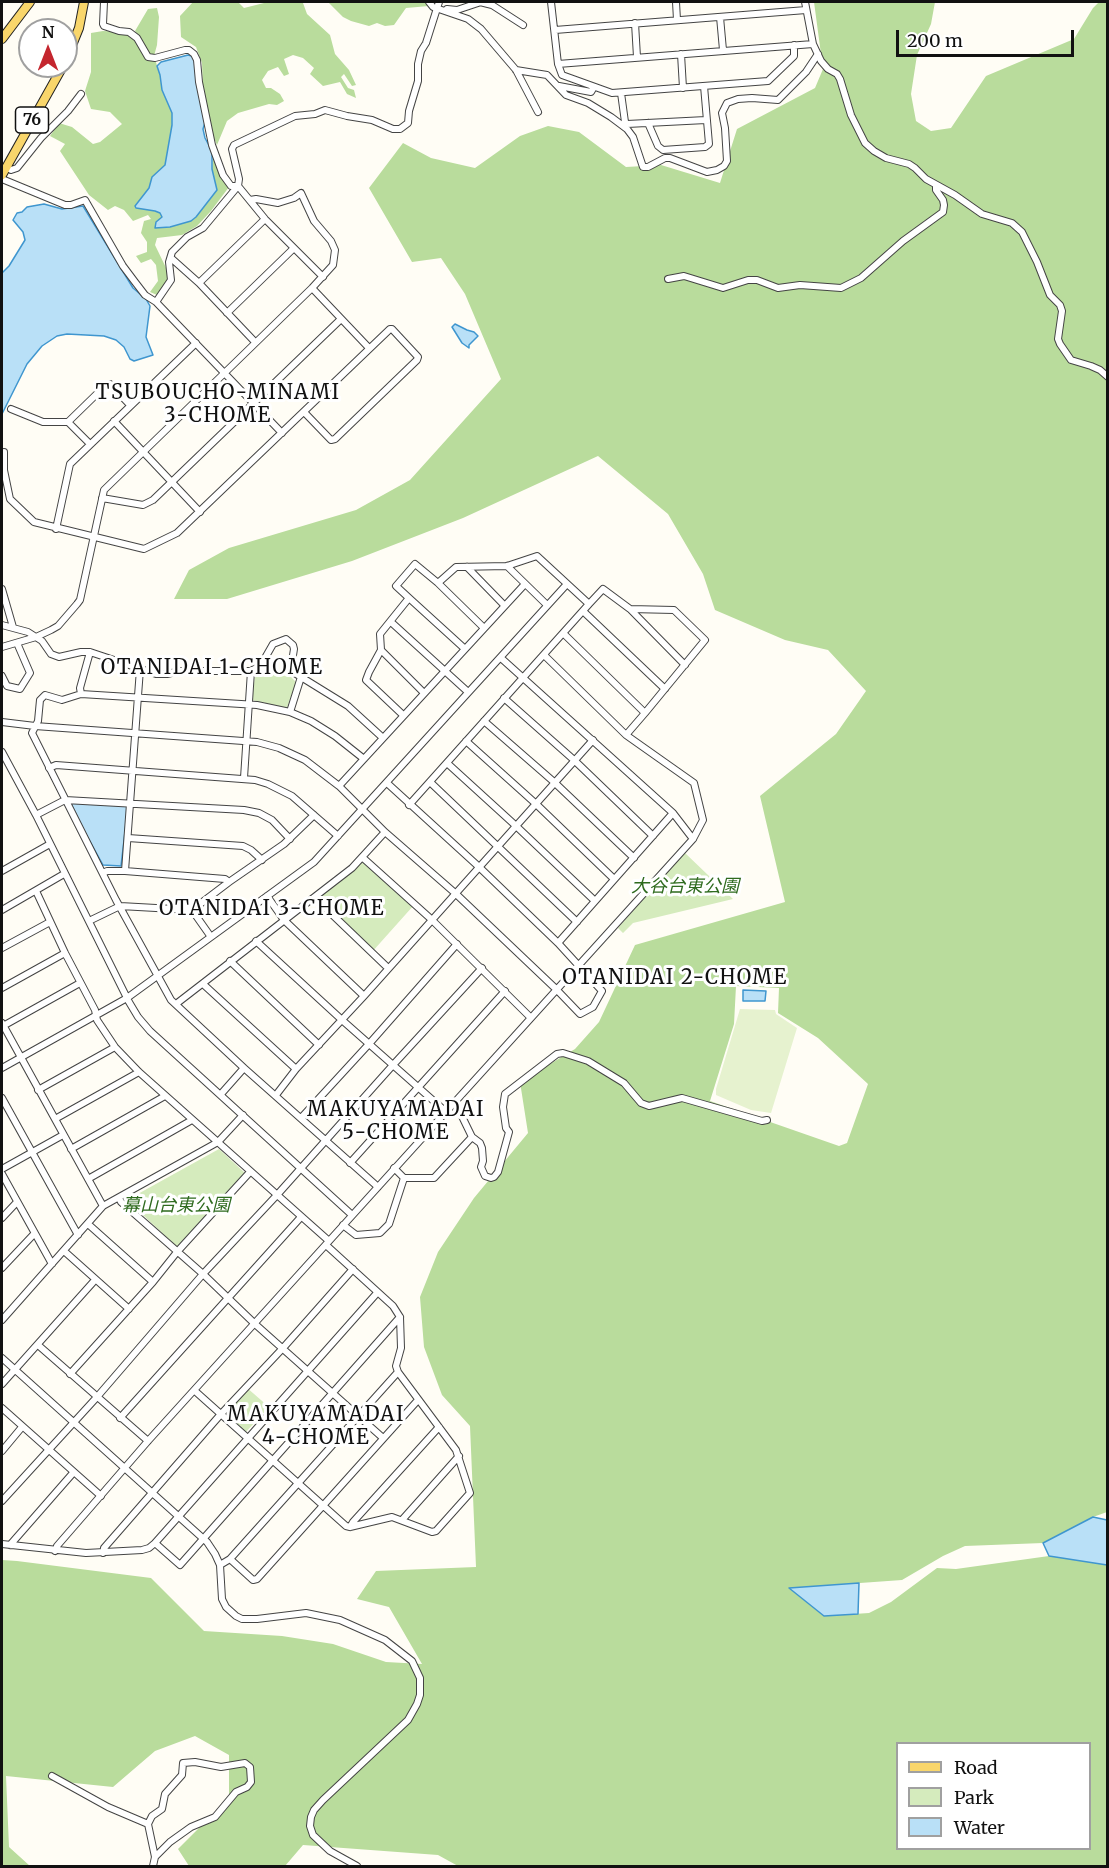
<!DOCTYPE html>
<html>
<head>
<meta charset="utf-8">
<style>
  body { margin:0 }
  #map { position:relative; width:1109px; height:1868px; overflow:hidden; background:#fffdf5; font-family:Merriweather,serif }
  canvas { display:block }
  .frame { position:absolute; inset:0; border:3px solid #111; pointer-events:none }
  .legend { position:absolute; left:896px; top:1742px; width:195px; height:108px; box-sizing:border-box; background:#fff; border:2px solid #a0a0a0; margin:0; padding:8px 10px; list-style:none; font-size:18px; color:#111 }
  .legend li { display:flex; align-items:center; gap:12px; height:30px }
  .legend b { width:30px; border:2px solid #a0a0a0 }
  .north { position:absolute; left:18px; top:18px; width:60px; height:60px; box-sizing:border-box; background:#fff; border:2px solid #a0a0a0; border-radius:50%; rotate:0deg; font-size:16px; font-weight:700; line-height:24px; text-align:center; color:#111 }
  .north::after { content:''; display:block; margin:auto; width:21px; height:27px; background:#c4262e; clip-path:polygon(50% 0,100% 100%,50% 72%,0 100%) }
  .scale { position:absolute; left:896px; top:30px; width:178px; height:27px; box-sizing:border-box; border:3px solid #111; border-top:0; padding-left:8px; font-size:18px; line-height:21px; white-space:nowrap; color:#111; -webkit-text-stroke:4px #fff; paint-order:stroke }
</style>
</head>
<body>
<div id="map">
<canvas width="1109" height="1868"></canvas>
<div class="frame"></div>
<ul class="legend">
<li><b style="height:8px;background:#f9d66b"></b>Road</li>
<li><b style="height:16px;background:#d5ebbd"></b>Park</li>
<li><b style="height:16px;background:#b9e0f7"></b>Water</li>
</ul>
<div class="north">N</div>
<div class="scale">200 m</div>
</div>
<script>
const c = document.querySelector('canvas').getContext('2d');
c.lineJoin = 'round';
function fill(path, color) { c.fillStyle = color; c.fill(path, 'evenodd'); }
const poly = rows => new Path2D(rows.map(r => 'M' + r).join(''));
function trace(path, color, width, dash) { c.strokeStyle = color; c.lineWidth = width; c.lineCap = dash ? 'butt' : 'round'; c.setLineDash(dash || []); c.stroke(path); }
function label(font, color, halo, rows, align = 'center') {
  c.font = font + ' Merriweather,"Noto Sans JP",serif'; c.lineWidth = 6; c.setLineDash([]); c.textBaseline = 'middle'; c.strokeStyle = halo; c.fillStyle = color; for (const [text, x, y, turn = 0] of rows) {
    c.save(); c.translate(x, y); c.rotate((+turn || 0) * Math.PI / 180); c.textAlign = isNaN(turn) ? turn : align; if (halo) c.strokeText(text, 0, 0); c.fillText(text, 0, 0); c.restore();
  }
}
fill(poly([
  [264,671,291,677,296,682,287,708,252,700,255,676],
  [684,852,733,899,633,923,623,933,618,928],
  [362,858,414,905,372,952,316,898],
  [219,1149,245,1173,177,1247,127,1200],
  [246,1387,269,1407,244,1434,221,1414]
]), '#d5ebbd');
fill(poly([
  [193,2,238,2,244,8,264,3,303,3,307,14,330,35,335,54,349,70,356,85,352,86,344,74,341,77,348,88,354,90,356,98,347,94,340,82,323,86,310,74,314,68,303,58,293,55,284,59,289,74,284,76,278,67,268,71,262,80,266,88,271,88,280,94,284,101,277,105,269,104,238,113,227,121,217,145,213,136,203,88,202,63,196,47,181,37,180,16],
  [328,2,364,2,369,3,375,2,426,2,429,6,406,8,394,25,385,26,377,23,369,26,351,21,343,17],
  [814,2,935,2,931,24,917,55,911,94,916,121,931,131,951,128,986,76,1074,39,1093,8,1099,2,1107,2,1107,1512,1093,1517,1043,1543,965,1546,943,1556,902,1580,790,1588,824,1616,869,1613,891,1602,937,1568,956,1569,1049,1556,1107,1565,1107,1866,458,1866,438,1855,303,1845,285,1866,189,1866,178,1849,229,1798,229,1755,195,1736,155,1751,113,1787,6,1776,9,1847,30,1866,2,1866,2,1560,17,1561,151,1578,204,1631,282,1636,333,1644,386,1662,422,1664,389,1607,357,1599,376,1571,476,1567,470,1426,442,1395,424,1347,420,1297,438,1252,474,1198,528,1133,520,1082,575,1049,599,1022,635,945,785,902,760,796,836,734,866,691,828,650,785,640,715,610,703,574,668,514,598,456,463,518,352,561,227,599,174,599,189,570,229,548,356,510,410,480,501,379,465,294,441,258,412,262,369,188,403,143,431,158,475,168,520,136,548,126,579,132,626,167,661,165,720,183,737,129,815,88,823,69],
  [736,986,779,988,778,1013,818,1038,868,1084,847,1143,839,1146,710,1101,734,1024],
  [898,1744,1090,1744,1090,1848,898,1848],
  [157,8,159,17,157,45,154,56,160,75,162,90,172,113,172,125,165,165,152,177,149,188,135,206,136,208,155,211,160,213,162,217,191,221,196,217,217,190,212,169,213,156,220,173,229,187,211,211,197,226,182,235,157,238,155,245,169,274,169,281,157,295,150,292,158,281,156,265,151,259,141,263,136,256,147,252,147,242,141,233,144,221,151,219,148,215,133,221,124,210,115,206,108,210,89,195,60,151,65,144,50,136,59,123,72,127,93,144,100,142,122,124,110,112,91,109,85,91,91,72,91,33,103,31,126,32,142,41,135,31,148,9]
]), '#b9dc9c');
fill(poly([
  [740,1009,775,1010,776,1014,797,1028,771,1113,751,1110,716,1095,716,1089]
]), '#e6f2cf');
const water = poly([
  [188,55,195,57,206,119,203,129,205,138,212,151,212,169,217,190,196,217,191,221,170,227,155,228,156,222,162,217,160,213,155,211,136,208,135,206,149,188,152,177,165,165,172,125,172,113,162,90,160,75,157,66,161,62,188,55],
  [44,204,62,209,83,206,133,288,146,299,150,306,146,337,153,355,134,361,130,359,124,347,116,340,104,336,67,334,57,336,42,346,27,364,2,414,2,273,9,266,25,240,23,232,13,220,17,213,22,212,27,207,44,204],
  [455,324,467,330,474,332,478,336,469,345,469,348,462,343,452,327,455,324],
  [68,802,128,806,121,866,103,865,68,802],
  [743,990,766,991,765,1001,743,1001,743,990],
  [1093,1517,1107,1520,1107,1565,1049,1556,1043,1543,1093,1517],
  [859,1583,858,1614,824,1616,789,1588,859,1583]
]);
fill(water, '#b9e0f7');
trace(water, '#3f96cf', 1.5);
const minor = poly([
  [104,2,103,24,104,26,119,31,129,32,137,38,148,57,155,58,185,50,189,50,194,54,197,60,199,82,212,145,223,175,231,186,238,186,265,219,323,277],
  [429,2,433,7,468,19,481,29,516,70,538,112],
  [480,2,492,5,523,25],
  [551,2,558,64,562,75,612,93,768,81,794,56,794,45],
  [676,2,677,20],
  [805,2,813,44,821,61,828,69,837,74,840,79,851,115,865,143,874,151,886,158,909,164,915,168,926,179,955,195,982,214,1012,223,1022,232,1037,262,1050,295,1060,305,1062,311,1058,339,1060,344,1071,360,1091,366,1100,370,1108,377],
  [447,9,457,10,481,2],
  [720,17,723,50],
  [635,23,637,57],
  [555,30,806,10],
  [681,54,683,88],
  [558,64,813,44],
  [516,70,547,75,566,95,588,103,611,117,627,129,633,137,643,167,648,167,665,158,670,158,707,172,717,170,724,166,727,161,725,128,722,113,727,103,738,99,752,98,778,100,806,72,818,54],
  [559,86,591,92,594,87],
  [621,93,625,122,627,124,706,120],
  [648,123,658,146,663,150,705,147,709,144,704,86],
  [6,167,11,170,17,168,41,138,68,111,81,94],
  [2,179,65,205,71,205,85,200,123,266,135,282,145,295,156,302,282,433],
  [171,258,199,283,255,342],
  [668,279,684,276,723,288,748,280,757,280,778,288,800,285,841,288,861,278,903,241,943,212,944,205,943,200,936,190,936,185],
  [199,283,265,219],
  [312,288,369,348],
  [156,302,171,280,169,262,172,252,187,237,203,228,238,186,239,179,232,149,234,145,295,116,315,114,325,110,347,116,372,120,393,129,400,129,408,123,409,111,418,81,418,64,421,51,426,43,439,2],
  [227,313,294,248],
  [11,409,43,422,68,422,90,444],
  [114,421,200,512],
  [68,422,107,384,110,384,130,405],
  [4,452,4,470,10,499,34,522,144,549,177,533,390,329,392,329,418,357,417,360,335,439,331,440,304,412],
  [102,498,143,505,153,500,341,319],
  [56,529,70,464,196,343],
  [507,566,547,605],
  [467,567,504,605],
  [438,583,484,628],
  [2,589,13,627],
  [409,598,465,649],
  [630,609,685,665],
  [584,612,665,689],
  [391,622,468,692],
  [2,625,28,632,42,641,51,654,59,657,81,652,90,652,156,674,167,674,180,671,251,671,261,665,273,644,286,639,293,645,294,649,291,668,293,672,348,706,383,738],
  [564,634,645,713],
  [2,647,36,637,51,630,58,626,77,604,80,600,104,490,312,288,333,265,335,250,331,241,314,221,301,193,294,198,278,203,256,199,250,200],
  [381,650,424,693],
  [501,658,673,813,693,839],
  [2,676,7,686,20,689,30,673,17,643],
  [81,694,80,688,90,652],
  [504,698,574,760,653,836],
  [290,712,301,677],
  [403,715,366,680,369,672,381,650,380,634,409,598,396,586,415,564,438,583,456,567,507,566,537,556,589,604,603,589,630,609,674,610,705,640,645,713,626,735],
  [484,721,554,782,634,858],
  [2,722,35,726,257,742,279,748,305,760,339,786,385,832,455,893,556,989,580,1014,593,1007,602,991,579,966,558,943,478,866,387,783],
  [466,741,535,803,614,879],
  [2,752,36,815,129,1002,138,1017,150,1031,352,1215],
  [364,759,335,736,311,721,290,712,257,705,81,694,62,700,45,695,40,700,38,721,32,733,116,900,171,1000,244,1068,378,1187],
  [447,763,515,825,595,901],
  [49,768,56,765,255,780,268,784,292,796,338,836],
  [244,778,251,671],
  [430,782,577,922],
  [339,786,525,584],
  [409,805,589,604],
  [36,815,65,800,244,810,259,813,272,820,290,839],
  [128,838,243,846,251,850,262,860],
  [362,857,431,919,530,1017],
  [2,871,50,844],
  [125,871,140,669],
  [103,873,107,871,125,871,225,879,229,882],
  [36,891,65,953,95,1010,97,1020,115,1047,139,1072,329,1241],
  [267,896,284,920,364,996],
  [315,898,388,968],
  [2,910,64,874],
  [192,910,211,937],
  [89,921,120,906,192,910,229,882,284,844,314,815],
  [256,941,342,1020,445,1111],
  [558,943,673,813],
  [2,948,50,922],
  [230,961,319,1045],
  [203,984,296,1069],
  [2,988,65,953],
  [176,1004,352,868,385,832],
  [2,1023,103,1206],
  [3,1026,80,983],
  [2,1068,127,998,314,862,567,584],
  [38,1090,115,1047],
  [221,1094,244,1068],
  [276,1095,296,1069,364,996,593,740],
  [2,1098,78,1235],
  [455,1102,472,1137,480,1143,482,1148,483,1161,481,1167,485,1176,491,1178,494,1177,498,1172,509,1132,506,1128,503,1107,505,1094,557,1054,563,1053,588,1061,624,1083,641,1103,649,1106,682,1098,762,1121,767,1120],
  [301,1118,369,1044,457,944],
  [55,1119,139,1072],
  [71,1149,165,1096],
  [350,1163,505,991],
  [394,1168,404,1178,434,1178,472,1137],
  [2,1169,63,1135],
  [2,1174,52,1264],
  [88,1179,192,1120],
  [119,1198,121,1202,203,1274,255,1324,383,1438],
  [2,1218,17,1202],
  [88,1224,153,1282],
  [343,1225,356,1235,380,1233,389,1224,404,1178],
  [64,1251,129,1309],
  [2,1268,34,1234],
  [2,1320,103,1206,218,1142,243,1115],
  [38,1345,148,1441],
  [2,1358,207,1542,215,1554,220,1565,222,1599,226,1607,236,1616,242,1619,257,1619,306,1613,340,1620,385,1640,412,1661,420,1678,420,1695,417,1704,408,1720,323,1800,314,1810,311,1817,310,1826,313,1835,330,1851,357,1866],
  [70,1374,153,1282,177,1252,250,1172],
  [2,1384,95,1280],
  [195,1391,346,1526,350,1527,392,1517,432,1532,436,1531,470,1493,456,1450,398,1372,396,1366,401,1348,400,1317,393,1306,326,1245],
  [2,1408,101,1496],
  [120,1418,301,1217],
  [2,1451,22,1427],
  [2,1501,97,1397,203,1274,277,1195,393,1065,482,968],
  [402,1520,459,1456],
  [350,1527,353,1522,439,1427],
  [155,1543,377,1293],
  [2,1544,86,1553,142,1550,149,1548,155,1543,180,1565,400,1317],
  [10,1545,73,1473],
  [55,1551,57,1546,148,1441,693,839,703,820,694,783,626,735,544,655],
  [103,1553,104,1548,221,1414,283,1348,353,1269],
  [230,1559,398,1372],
  [220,1565,230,1559,253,1580,257,1579,418,1400],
  [52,1776,108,1807,148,1824,155,1857,153,1866],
  [148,1824,152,1816,162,1809,165,1794,182,1775,183,1763,195,1762,221,1767,245,1763,250,1767,251,1782,247,1787,236,1792,215,1817,191,1827,170,1842,155,1857]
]);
const major = poly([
  [2,39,30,2],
  [66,60,79,28,84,2],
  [2,175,63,66]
]);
trace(minor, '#444', 8);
trace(major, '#222', 10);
trace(minor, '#fff', 6);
trace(major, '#f9d66b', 8);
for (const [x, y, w] of [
  [32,120,33]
]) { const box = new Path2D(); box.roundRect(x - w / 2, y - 13, w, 26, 4.5); c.fillStyle = '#fff'; c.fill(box); trace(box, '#111', 1.5); }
label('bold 16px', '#111', null, [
  ["76",32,120]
]);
label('italic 18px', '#2f6b1f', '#fff', [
  ["大谷台東公園",685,887],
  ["幕山台東公園",176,1206]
]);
c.letterSpacing = '1.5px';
label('20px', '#111', '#fff', [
  ["TSUBOUCHO-MINAMI",218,393],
  ["3-CHOME",218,416],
  ["OTANIDAI 1-CHOME",212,668],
  ["OTANIDAI 3-CHOME",272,909],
  ["OTANIDAI 2-CHOME",675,978],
  ["MAKUYAMADAI",396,1110],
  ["5-CHOME",396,1133],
  ["MAKUYAMADAI",316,1415],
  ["4-CHOME",316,1438]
]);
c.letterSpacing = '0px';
</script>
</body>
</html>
